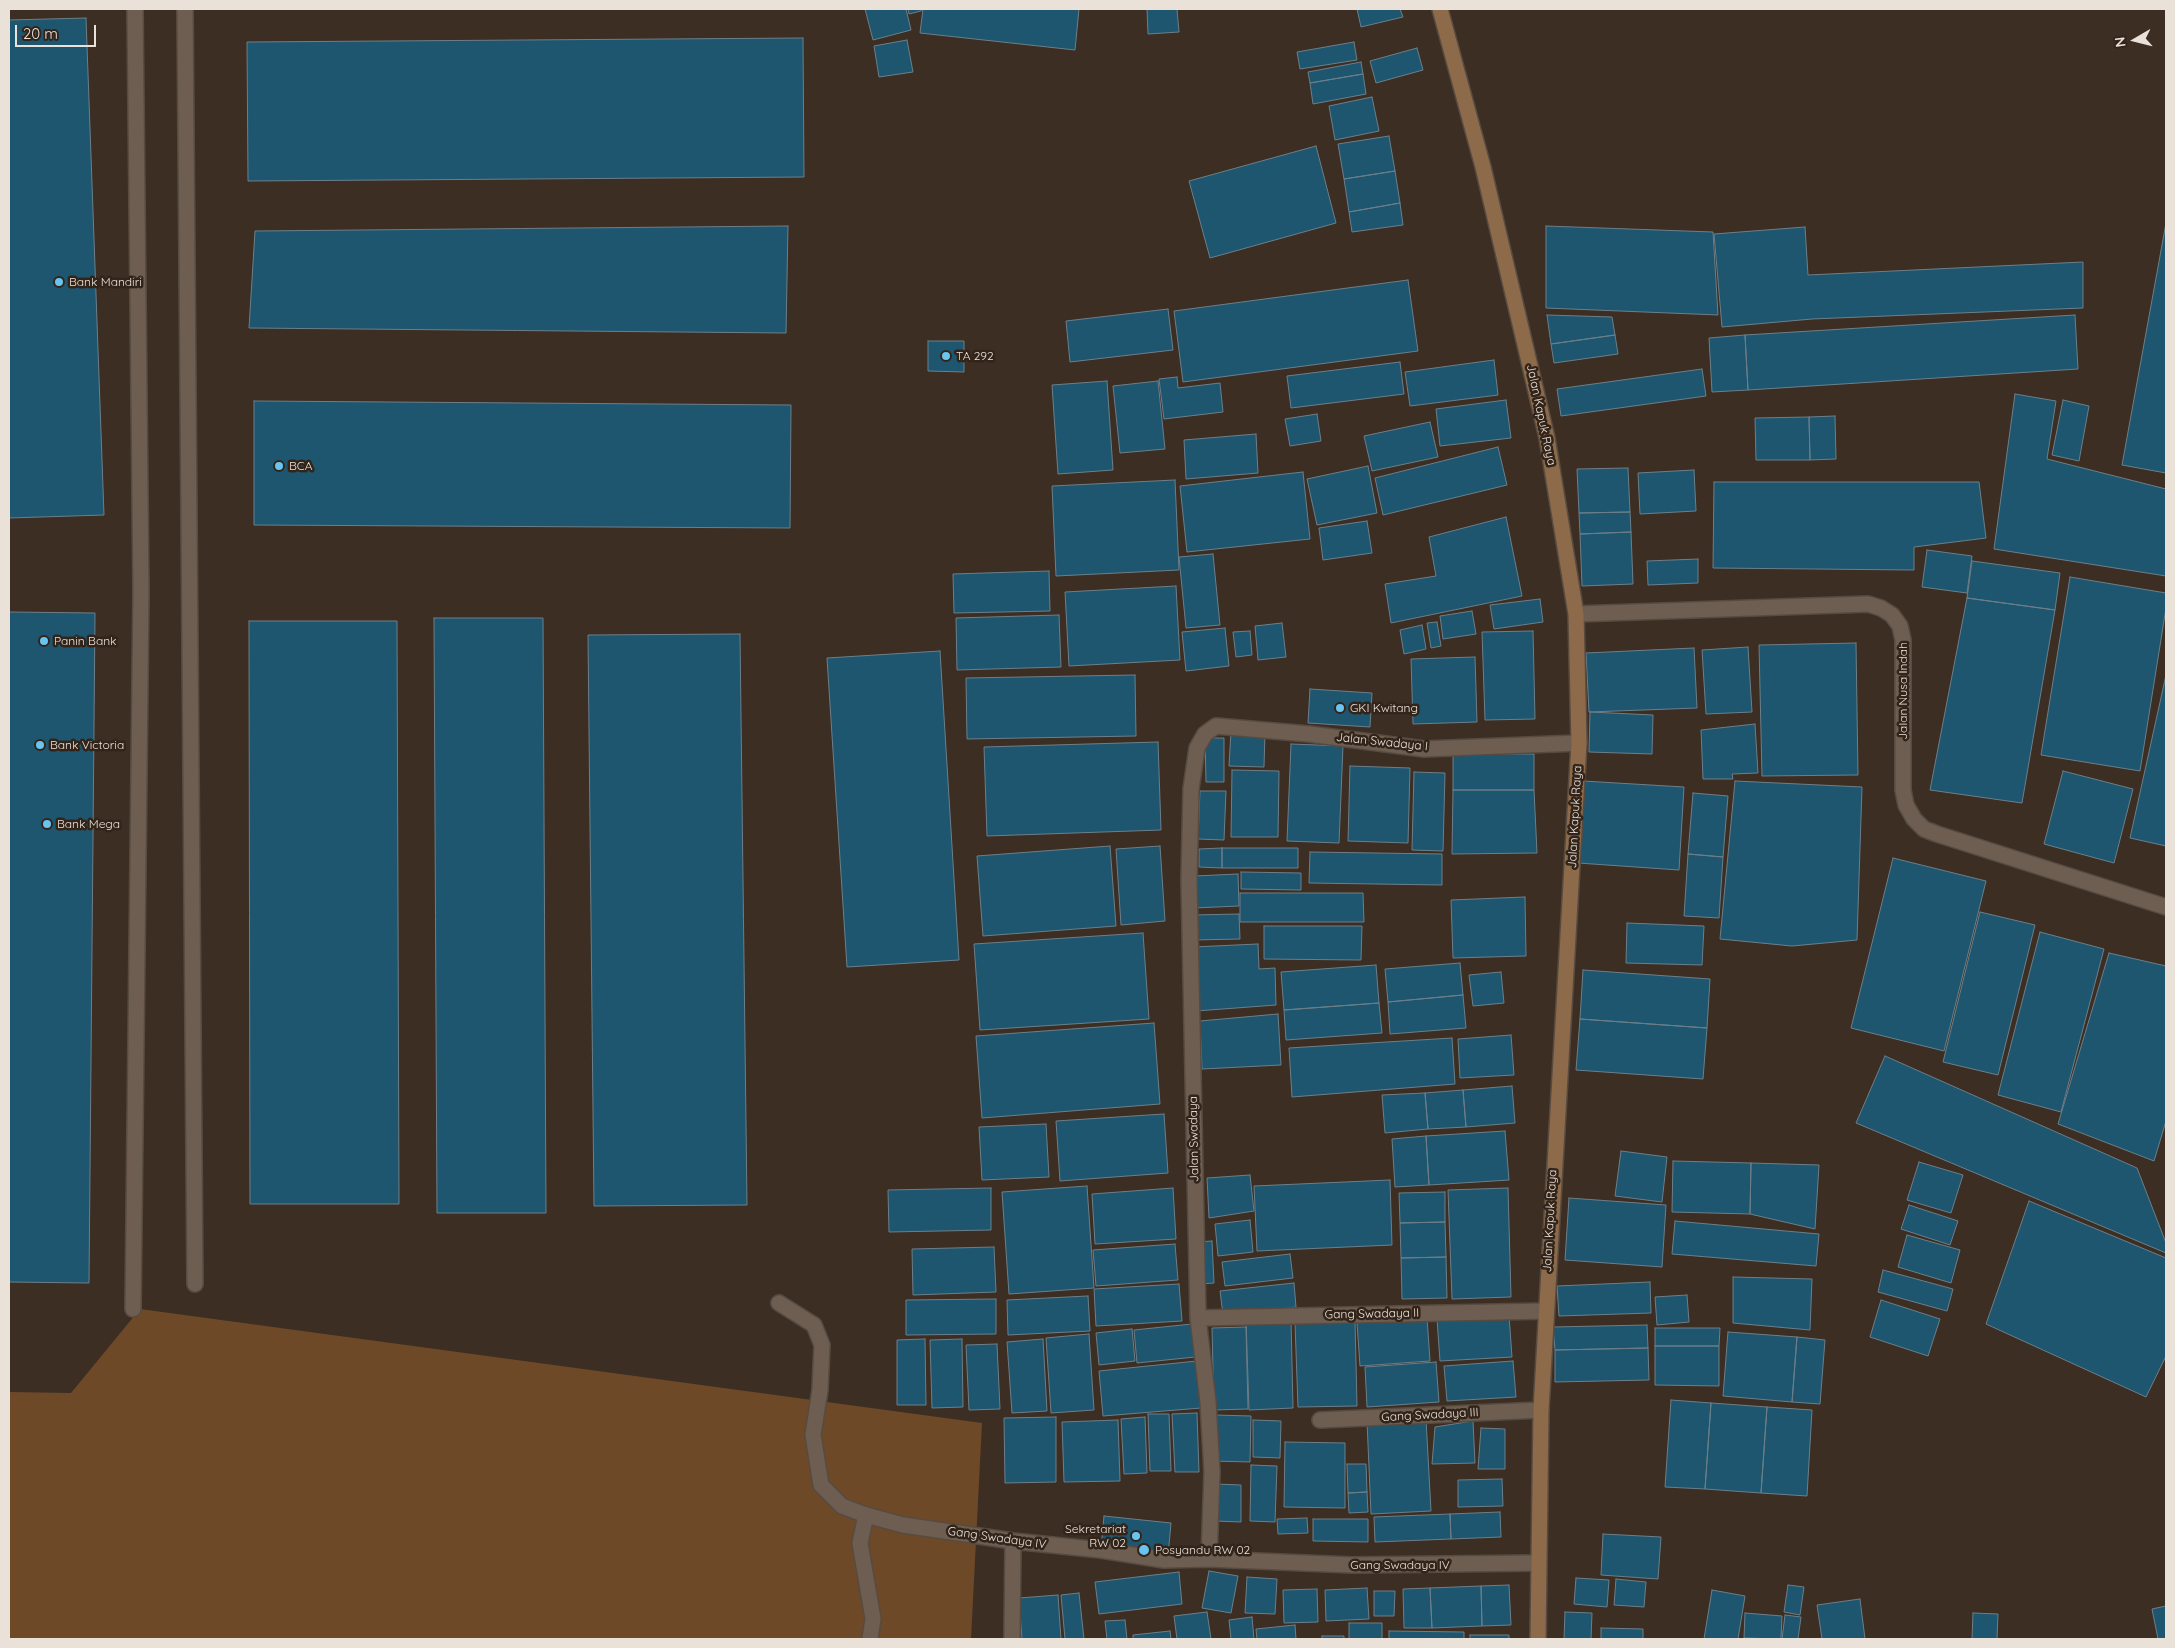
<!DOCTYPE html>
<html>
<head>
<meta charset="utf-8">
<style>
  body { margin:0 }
  #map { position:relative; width:2175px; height:1648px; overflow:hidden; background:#3c2e23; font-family:Quicksand,sans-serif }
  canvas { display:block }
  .frame { position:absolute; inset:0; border:10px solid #eae1d9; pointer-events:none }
  .north { position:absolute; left:2110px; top:15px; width:50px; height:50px; -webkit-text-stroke:4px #322419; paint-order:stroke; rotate:262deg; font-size:14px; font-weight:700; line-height:20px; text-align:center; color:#eae1d9 }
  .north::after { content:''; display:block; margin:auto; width:18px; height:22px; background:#eae1d9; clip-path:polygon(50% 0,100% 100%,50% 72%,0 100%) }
  .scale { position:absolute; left:15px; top:25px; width:81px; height:22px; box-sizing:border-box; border:2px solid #eae1d9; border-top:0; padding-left:6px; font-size:15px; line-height:18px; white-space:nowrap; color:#eae1d9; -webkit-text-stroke:4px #322419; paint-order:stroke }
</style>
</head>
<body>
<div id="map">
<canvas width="2175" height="1648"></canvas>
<div class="frame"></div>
<div class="north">N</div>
<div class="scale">20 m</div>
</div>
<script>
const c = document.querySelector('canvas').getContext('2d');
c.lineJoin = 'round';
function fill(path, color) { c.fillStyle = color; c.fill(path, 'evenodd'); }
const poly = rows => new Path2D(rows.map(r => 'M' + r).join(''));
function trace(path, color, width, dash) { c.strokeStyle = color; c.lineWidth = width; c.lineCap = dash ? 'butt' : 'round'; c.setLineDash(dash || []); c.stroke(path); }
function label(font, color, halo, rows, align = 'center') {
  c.font = font + ' Quicksand,sans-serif'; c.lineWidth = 5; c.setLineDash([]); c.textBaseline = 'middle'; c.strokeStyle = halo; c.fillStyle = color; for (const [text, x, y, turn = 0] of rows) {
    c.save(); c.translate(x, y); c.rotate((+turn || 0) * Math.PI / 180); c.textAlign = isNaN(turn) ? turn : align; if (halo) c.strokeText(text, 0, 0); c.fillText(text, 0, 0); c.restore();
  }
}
fill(poly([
  [140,1309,982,1423,971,1639,9,1639,9,1392,71,1393]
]), '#6e4927');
const building = poly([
  [865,9,906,9,911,30,873,40,865,9],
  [908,9,922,9,921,11,909,14,908,9],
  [923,9,1079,9,1075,50,920,33,923,9],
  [1147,9,1177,9,1179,32,1148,34,1147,9],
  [1357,9,1400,9,1403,17,1361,27,1357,9],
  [86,18,104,515,9,518,9,20,86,18],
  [803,38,804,177,248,181,247,42,803,38],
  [907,40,913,72,879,77,874,46,907,40],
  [1354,42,1357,60,1300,69,1297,52,1354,42],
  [1417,48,1423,70,1376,83,1370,61,1417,48],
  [1361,62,1363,74,1310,83,1308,72,1361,62],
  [1363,74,1366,94,1313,104,1310,83,1363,74],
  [1372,97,1379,131,1335,140,1329,106,1372,97],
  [1389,136,1395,171,1344,179,1338,144,1389,136],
  [1316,146,1336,223,1210,258,1189,181,1316,146],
  [1395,171,1400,203,1349,212,1344,179,1395,171],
  [1400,203,1403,225,1352,232,1349,212,1400,203],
  [2166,223,2166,473,2122,465,2166,223],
  [788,226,786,333,249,328,255,231,788,226],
  [1546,226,1713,232,1718,315,1546,308,1546,226],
  [1805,227,1808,275,2083,262,2083,308,1812,319,1722,327,1714,234,1805,227],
  [1408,280,1418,351,1183,382,1174,311,1408,280],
  [1168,309,1173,350,1070,362,1066,321,1168,309],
  [1547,315,1612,317,1615,335,1551,344,1547,315],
  [2075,315,2078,369,1748,390,1745,335,2075,315],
  [1615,335,1618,354,1554,363,1551,344,1615,335],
  [1745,335,1748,390,1712,392,1709,338,1745,335],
  [928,341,964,341,964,372,928,371,928,341],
  [1494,360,1498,395,1410,406,1405,372,1494,360],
  [1400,362,1404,394,1291,408,1287,376,1400,362],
  [1702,369,1706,396,1561,416,1557,389,1702,369],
  [1177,377,1178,388,1220,383,1223,412,1164,419,1159,379,1177,377],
  [1107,381,1113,470,1058,474,1052,385,1107,381],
  [1158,381,1165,449,1120,453,1113,386,1158,381],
  [2015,394,2056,401,2047,459,2166,489,2166,576,1994,549,2015,394],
  [1506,400,1511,438,1440,446,1436,409,1506,400],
  [2063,400,2089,406,2079,461,2052,455,2063,400],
  [254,401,791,405,790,528,254,525,254,401],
  [1317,414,1321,441,1290,446,1285,419,1317,414],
  [1835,416,1836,459,1810,460,1809,417,1835,416],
  [1809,417,1810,460,1756,460,1755,418,1809,417],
  [1430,422,1438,457,1372,471,1364,436,1430,422],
  [1256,434,1258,473,1186,479,1184,440,1256,434],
  [1498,447,1507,485,1383,515,1375,478,1498,447],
  [1368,466,1377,513,1317,525,1307,479,1368,466],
  [1628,468,1630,512,1579,513,1577,469,1628,468],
  [1694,470,1696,511,1640,514,1638,473,1694,470],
  [1303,472,1310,539,1187,552,1180,486,1303,472],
  [1175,480,1179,570,1056,576,1052,486,1175,480],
  [1714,482,1979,482,1986,538,1914,547,1914,570,1713,568,1714,482],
  [1630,512,1631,532,1580,534,1579,513,1630,512],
  [1506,517,1522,596,1391,623,1385,584,1436,576,1429,537,1506,517],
  [1367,521,1372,553,1323,560,1319,528,1367,521],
  [1631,532,1633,584,1582,586,1580,534,1631,532],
  [1927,550,1972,556,1967,593,1922,587,1927,550],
  [1213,554,1220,625,1186,628,1179,557,1213,554],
  [1698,559,1698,583,1648,585,1647,561,1698,559],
  [1972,561,2060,573,2055,610,1967,598,1972,561],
  [1049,571,1050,611,954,613,953,574,1049,571],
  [2070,577,2166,593,2166,608,2140,771,2041,755,2070,577],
  [1176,586,1180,660,1069,666,1065,592,1176,586],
  [1967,598,2055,610,2022,803,1930,790,1967,598],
  [1540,599,1543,622,1494,629,1490,605,1540,599],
  [1472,611,1476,634,1443,639,1440,616,1472,611],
  [9,612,95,613,89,1283,9,1282,9,612],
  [1059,615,1061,667,957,670,956,618,1059,615],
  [434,618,543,618,546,1213,437,1213,434,618],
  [249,621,397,621,399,1204,250,1204,249,621],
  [1437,622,1441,646,1431,648,1427,623,1437,622],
  [1282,623,1286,657,1258,660,1255,626,1282,623],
  [1422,625,1426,649,1404,654,1400,630,1422,625],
  [1225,628,1229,666,1186,671,1182,632,1225,628],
  [1250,631,1252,655,1236,657,1233,632,1250,631],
  [1533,631,1535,719,1485,720,1482,632,1533,631],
  [740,634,747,1205,594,1206,588,635,740,634],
  [1856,643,1858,775,1762,776,1759,645,1856,643],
  [1748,647,1752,712,1706,714,1702,650,1748,647],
  [1694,648,1697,708,1589,712,1586,653,1694,648],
  [940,651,959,960,847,967,827,658,940,651],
  [1475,657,1477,722,1413,724,1411,659,1475,657],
  [1135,675,1136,736,967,739,966,678,1135,675],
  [2166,675,2166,846,2130,838,2166,675],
  [1310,689,1372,693,1370,727,1308,723,1310,689],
  [1590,712,1653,715,1652,754,1589,752,1590,712],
  [1755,724,1758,773,1732,774,1733,779,1703,779,1701,730,1755,724],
  [1231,731,1265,732,1264,767,1229,766,1231,731],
  [1205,738,1224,738,1224,782,1206,782,1205,738],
  [1158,742,1161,830,987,836,984,747,1158,742],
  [1291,744,1343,746,1339,843,1287,841,1291,744],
  [1453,754,1534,754,1534,790,1453,790,1453,754],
  [1350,766,1410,768,1408,843,1348,841,1350,766],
  [1232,770,1279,771,1278,837,1231,837,1232,770],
  [2063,771,2133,789,2114,863,2044,844,2063,771],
  [1414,772,1445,773,1443,851,1412,850,1414,772],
  [1583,781,1684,787,1679,870,1578,863,1583,781],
  [1735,781,1862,787,1857,940,1792,946,1720,939,1735,781],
  [1453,790,1534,790,1537,853,1452,854,1453,790],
  [1200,791,1226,791,1224,840,1198,839,1200,791],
  [1693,793,1728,796,1723,857,1688,854,1693,793],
  [1110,846,1116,926,983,936,977,856,1110,846],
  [1160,846,1165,921,1121,925,1116,849,1160,846],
  [1222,848,1298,848,1298,868,1222,868,1222,848],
  [1222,848,1222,868,1199,867,1199,849,1222,848],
  [1310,852,1442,854,1442,885,1309,883,1310,852],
  [1688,854,1723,857,1719,918,1684,916,1688,854],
  [1893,858,1986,881,1944,1051,1851,1028,1893,858],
  [1241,872,1301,873,1301,890,1241,889,1241,872],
  [1238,874,1239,906,1193,908,1195,876,1238,874],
  [1240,893,1363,893,1364,922,1240,922,1240,893],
  [1525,897,1526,956,1453,958,1451,900,1525,897],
  [1980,912,2035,925,1998,1075,1943,1062,1980,912],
  [1239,914,1240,939,1193,940,1192,915,1239,914],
  [1627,923,1704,926,1702,965,1626,963,1627,923],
  [1264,926,1362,926,1361,960,1264,959,1264,926],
  [2040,932,2104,949,2061,1112,1998,1095,2040,932],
  [1143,933,1149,1019,980,1030,974,944,1143,933],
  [1258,944,1259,969,1275,968,1276,1005,1196,1011,1193,947,1258,944],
  [2109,953,2166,966,2166,1121,2154,1161,2058,1124,2109,953],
  [1460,963,1463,995,1388,1002,1385,969,1460,963],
  [1376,965,1379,1003,1284,1010,1281,972,1376,965],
  [1583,970,1710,979,1707,1028,1580,1019,1583,970],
  [1501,972,1504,1003,1473,1006,1469,975,1501,972],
  [1463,995,1466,1028,1390,1034,1388,1002,1463,995],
  [1379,1003,1382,1033,1286,1040,1284,1010,1379,1003],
  [1278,1014,1281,1065,1202,1069,1200,1021,1278,1014],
  [1580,1019,1707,1028,1703,1079,1576,1070,1580,1019],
  [1154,1023,1160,1104,982,1118,976,1036,1154,1023],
  [1511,1035,1514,1075,1460,1078,1458,1039,1511,1035],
  [1452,1038,1455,1084,1292,1097,1289,1048,1452,1038],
  [1885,1056,2137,1168,2166,1243,2166,1253,1856,1123,1885,1056],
  [1512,1086,1515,1123,1466,1127,1463,1090,1512,1086],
  [1463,1090,1466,1127,1428,1129,1425,1093,1463,1090],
  [1425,1093,1428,1129,1385,1133,1382,1095,1425,1093],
  [1164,1114,1168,1173,1060,1181,1056,1121,1164,1114],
  [1046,1124,1049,1177,982,1180,979,1127,1046,1124],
  [1505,1131,1509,1180,1429,1185,1426,1136,1505,1131],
  [1426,1136,1429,1185,1395,1187,1392,1139,1426,1136],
  [1621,1151,1667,1157,1662,1202,1615,1196,1621,1151],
  [1673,1161,1751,1163,1750,1214,1672,1212,1673,1161],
  [1919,1162,1963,1175,1951,1213,1907,1200,1919,1162],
  [1751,1163,1819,1165,1815,1229,1750,1214,1751,1163],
  [1250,1175,1254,1211,1209,1218,1207,1178,1250,1175],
  [1390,1180,1392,1245,1257,1251,1254,1186,1390,1180],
  [1087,1186,1094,1288,1009,1294,1002,1192,1087,1186],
  [991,1188,991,1230,889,1232,888,1190,991,1188],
  [1173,1188,1176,1239,1095,1244,1092,1194,1173,1188],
  [1508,1188,1511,1297,1452,1299,1448,1190,1508,1188],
  [1445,1192,1445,1222,1400,1223,1399,1193,1445,1192],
  [1569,1198,1666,1205,1662,1267,1565,1260,1569,1198],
  [2029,1201,2166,1258,2166,1356,2146,1397,1986,1324,2029,1201],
  [1909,1205,1958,1221,1950,1245,1901,1229,1909,1205],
  [1250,1220,1253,1252,1218,1256,1215,1224,1250,1220],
  [1675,1221,1819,1234,1816,1266,1672,1254,1675,1221],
  [1445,1222,1446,1257,1401,1258,1400,1223,1445,1222],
  [1907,1235,1960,1250,1951,1283,1898,1267,1907,1235],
  [1212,1241,1214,1283,1200,1284,1198,1242,1212,1241],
  [1175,1244,1178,1280,1096,1286,1093,1250,1175,1244],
  [994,1247,996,1292,913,1295,912,1249,994,1247],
  [1290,1254,1293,1278,1225,1286,1222,1262,1290,1254],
  [1446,1257,1447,1298,1402,1299,1401,1258,1446,1257],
  [1883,1270,1953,1289,1947,1311,1878,1292,1883,1270],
  [1733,1277,1812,1279,1810,1330,1733,1323,1733,1277],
  [1650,1282,1651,1313,1559,1316,1557,1286,1650,1282],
  [1294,1283,1296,1307,1223,1315,1220,1291,1294,1283],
  [1179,1284,1182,1321,1096,1326,1094,1289,1179,1284],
  [1687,1295,1689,1322,1657,1325,1655,1297,1687,1295],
  [1088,1296,1090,1331,1008,1335,1007,1300,1088,1296],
  [996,1299,996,1334,906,1335,906,1300,996,1299],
  [1881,1300,1940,1319,1928,1356,1870,1337,1881,1300],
  [1509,1315,1512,1357,1440,1361,1437,1319,1509,1315],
  [1427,1317,1430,1361,1360,1366,1357,1323,1427,1317],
  [1291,1319,1293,1408,1249,1410,1246,1320,1291,1319],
  [1355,1321,1357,1406,1298,1407,1295,1323,1355,1321],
  [1192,1324,1195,1357,1137,1363,1134,1330,1192,1324],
  [1647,1325,1648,1348,1555,1350,1553,1327,1647,1325],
  [1246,1327,1248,1409,1214,1410,1212,1328,1246,1327],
  [1655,1328,1720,1328,1719,1346,1655,1346,1655,1328],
  [1132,1329,1135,1361,1099,1365,1096,1333,1132,1329],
  [1728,1332,1797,1337,1792,1402,1723,1396,1728,1332],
  [1089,1334,1094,1410,1051,1413,1046,1338,1089,1334],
  [1797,1337,1825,1340,1820,1404,1792,1402,1797,1337],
  [925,1339,926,1405,897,1405,897,1340,925,1339],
  [962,1339,963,1407,932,1408,930,1340,962,1339],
  [1043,1339,1047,1411,1012,1413,1007,1342,1043,1339],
  [997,1344,1000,1409,969,1410,966,1345,997,1344],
  [1655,1346,1719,1346,1719,1386,1655,1385,1655,1346],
  [1648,1348,1649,1380,1555,1382,1555,1350,1648,1348],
  [1197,1361,1201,1408,1103,1416,1099,1371,1197,1361],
  [1513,1361,1516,1397,1447,1401,1444,1366,1513,1361],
  [1436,1362,1439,1402,1367,1407,1365,1367,1436,1362],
  [1671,1400,1711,1403,1705,1489,1665,1487,1671,1400],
  [1711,1403,1767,1407,1761,1493,1705,1489,1711,1403],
  [1767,1407,1812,1410,1807,1496,1761,1493,1767,1407],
  [1197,1413,1199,1472,1175,1472,1172,1414,1197,1413],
  [1148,1414,1169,1414,1171,1471,1150,1471,1148,1414],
  [1214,1415,1251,1416,1250,1462,1212,1461,1214,1415],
  [1056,1417,1056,1482,1005,1483,1004,1418,1056,1417],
  [1145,1417,1147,1473,1124,1474,1121,1419,1145,1417],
  [1426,1419,1431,1511,1371,1514,1367,1421,1426,1419],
  [1118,1420,1120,1481,1064,1482,1062,1422,1118,1420],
  [1253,1420,1281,1421,1280,1458,1253,1457,1253,1420],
  [1473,1421,1475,1463,1432,1464,1435,1427,1473,1421],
  [1481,1428,1505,1429,1505,1469,1478,1469,1481,1428],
  [1285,1442,1345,1443,1345,1508,1284,1507,1285,1442],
  [1347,1464,1366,1464,1367,1492,1348,1493,1347,1464],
  [1251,1465,1277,1466,1275,1522,1250,1521,1251,1465],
  [1502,1479,1503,1506,1458,1507,1458,1480,1502,1479],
  [1216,1484,1241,1485,1241,1522,1215,1521,1216,1484],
  [1367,1492,1368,1512,1349,1513,1348,1493,1367,1492],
  [1500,1512,1501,1537,1451,1539,1450,1514,1500,1512],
  [1450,1514,1451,1539,1375,1542,1374,1517,1450,1514],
  [1104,1516,1171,1523,1168,1556,1101,1549,1104,1516],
  [1307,1518,1308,1533,1278,1534,1277,1519,1307,1518],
  [1313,1519,1368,1519,1368,1542,1313,1541,1313,1519],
  [1603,1534,1661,1537,1658,1579,1601,1575,1603,1534],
  [1209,1571,1238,1576,1231,1613,1202,1608,1209,1571],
  [1179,1572,1182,1604,1099,1614,1095,1582,1179,1572],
  [1247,1577,1277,1579,1275,1614,1245,1613,1247,1577],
  [1576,1578,1609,1580,1607,1607,1574,1604,1576,1578],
  [1616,1579,1646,1582,1644,1607,1614,1605,1616,1579],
  [1509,1585,1511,1625,1482,1626,1481,1586,1509,1585],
  [1788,1585,1804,1587,1800,1615,1784,1612,1788,1585],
  [1481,1586,1482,1626,1432,1628,1430,1588,1481,1586],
  [1367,1588,1369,1619,1326,1621,1325,1590,1367,1588],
  [1430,1588,1432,1628,1404,1628,1403,1589,1430,1588],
  [1317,1589,1318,1622,1284,1623,1283,1590,1317,1589],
  [1712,1590,1745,1596,1738,1639,1704,1639,1712,1590],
  [1374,1591,1395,1591,1394,1616,1374,1616,1374,1591],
  [1079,1593,1084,1639,1065,1639,1061,1595,1079,1593],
  [1058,1595,1061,1639,1022,1639,1019,1598,1058,1595],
  [1860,1599,1865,1639,1822,1639,1817,1605,1860,1599],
  [2166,1606,2166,1639,2158,1639,2152,1609,2166,1606],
  [1207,1612,1211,1639,1177,1639,1174,1616,1207,1612],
  [1565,1612,1592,1613,1591,1639,1564,1639,1565,1612],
  [1745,1613,1782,1616,1781,1639,1744,1638,1745,1613],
  [1973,1613,1998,1614,1997,1639,1972,1639,1973,1613],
  [1785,1615,1801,1617,1798,1639,1782,1639,1785,1615],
  [1252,1617,1254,1639,1231,1639,1229,1620,1252,1617],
  [1125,1620,1127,1639,1107,1639,1105,1621,1125,1620],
  [1349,1623,1382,1623,1382,1639,1349,1639,1349,1623],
  [1295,1625,1296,1639,1257,1639,1256,1629,1295,1625],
  [1601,1628,1643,1629,1643,1639,1601,1639,1601,1628],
  [1170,1631,1171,1639,1133,1639,1133,1635,1170,1631],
  [1389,1631,1464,1632,1464,1639,1389,1639,1389,1631],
  [1470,1635,1509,1635,1509,1639,1470,1639,1470,1635],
  [1322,1636,1344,1636,1344,1639,1322,1639,1322,1636]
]);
fill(building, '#1e5670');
trace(building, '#6c7f89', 1);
const minor = poly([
  [185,9,195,1284],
  [1576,614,1868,604,1881,608,1892,615,1900,626,1903,640,1903,790,1906,805,1914,819,1924,829,1937,834,2166,907],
  [779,1303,814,1325,822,1345,820,1390,813,1435,821,1485,842,1506,866,1515,903,1525,1013,1541,1101,1550,1164,1560,1209,1559,1352,1565,1538,1563],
  [133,1309,141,591,135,9],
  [1198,1318,1546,1311],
  [1320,1420,1541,1410],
  [866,1515,860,1543,873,1619,870,1639],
  [1209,1559,1212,1472,1208,1402,1198,1318,1189,880,1191,789,1197,748,1205,734,1216,726,1309,734,1424,749,1579,743],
  [1012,1639,1013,1541]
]);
const secondary = poly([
  [1440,9,1483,167,1547,438,1576,614,1579,743,1541,1410,1538,1639]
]);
trace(minor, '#574b41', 18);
trace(secondary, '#574b41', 18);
trace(minor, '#6d5e51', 15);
trace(secondary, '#8c6a4a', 15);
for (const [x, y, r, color] of [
  [59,282,5,"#69c4f0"],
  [946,356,5,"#69c4f0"],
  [279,466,5,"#69c4f0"],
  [44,641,5,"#69c4f0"],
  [1340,708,5,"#69c4f0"],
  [40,745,5,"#69c4f0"],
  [47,824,5,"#69c4f0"],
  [1136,1536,5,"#69c4f0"],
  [1144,1550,6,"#69c4f0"]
]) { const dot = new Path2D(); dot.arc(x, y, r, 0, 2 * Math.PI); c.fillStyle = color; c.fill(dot); trace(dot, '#322419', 2); }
label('12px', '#eae1d9', '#322419', [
  ["Bank Mandiri",69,282],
  ["TA 292",956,356],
  ["BCA",289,466],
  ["Panin Bank",54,641],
  ["GKI Kwitang",1350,708],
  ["Bank Victoria",50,745],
  ["Bank Mega",57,824],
  ["Sekretariat",1126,1529,"right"],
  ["RW 02",1126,1543,"right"],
  ["Posyandu RW 02",1155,1550]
], 'left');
label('12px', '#eae1d9', '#322419', [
  ["Jalan Kapuk Raya",1541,415,78],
  ["Jalan Nusa Indah",1903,691,-90],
  ["Jalan Swadaya I",1382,742,6],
  ["Jalan Kapuk Raya",1575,817,-87],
  ["Jalan Swadaya",1194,1139,-91],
  ["Jalan Kapuk Raya",1550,1221,-87],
  ["Gang Swadaya II",1372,1314,-1],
  ["Gang Swadaya III",1430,1415,-3],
  ["Gang Swadaya IV",997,1538,8],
  ["Gang Swadaya IV",1400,1565]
]);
</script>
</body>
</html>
